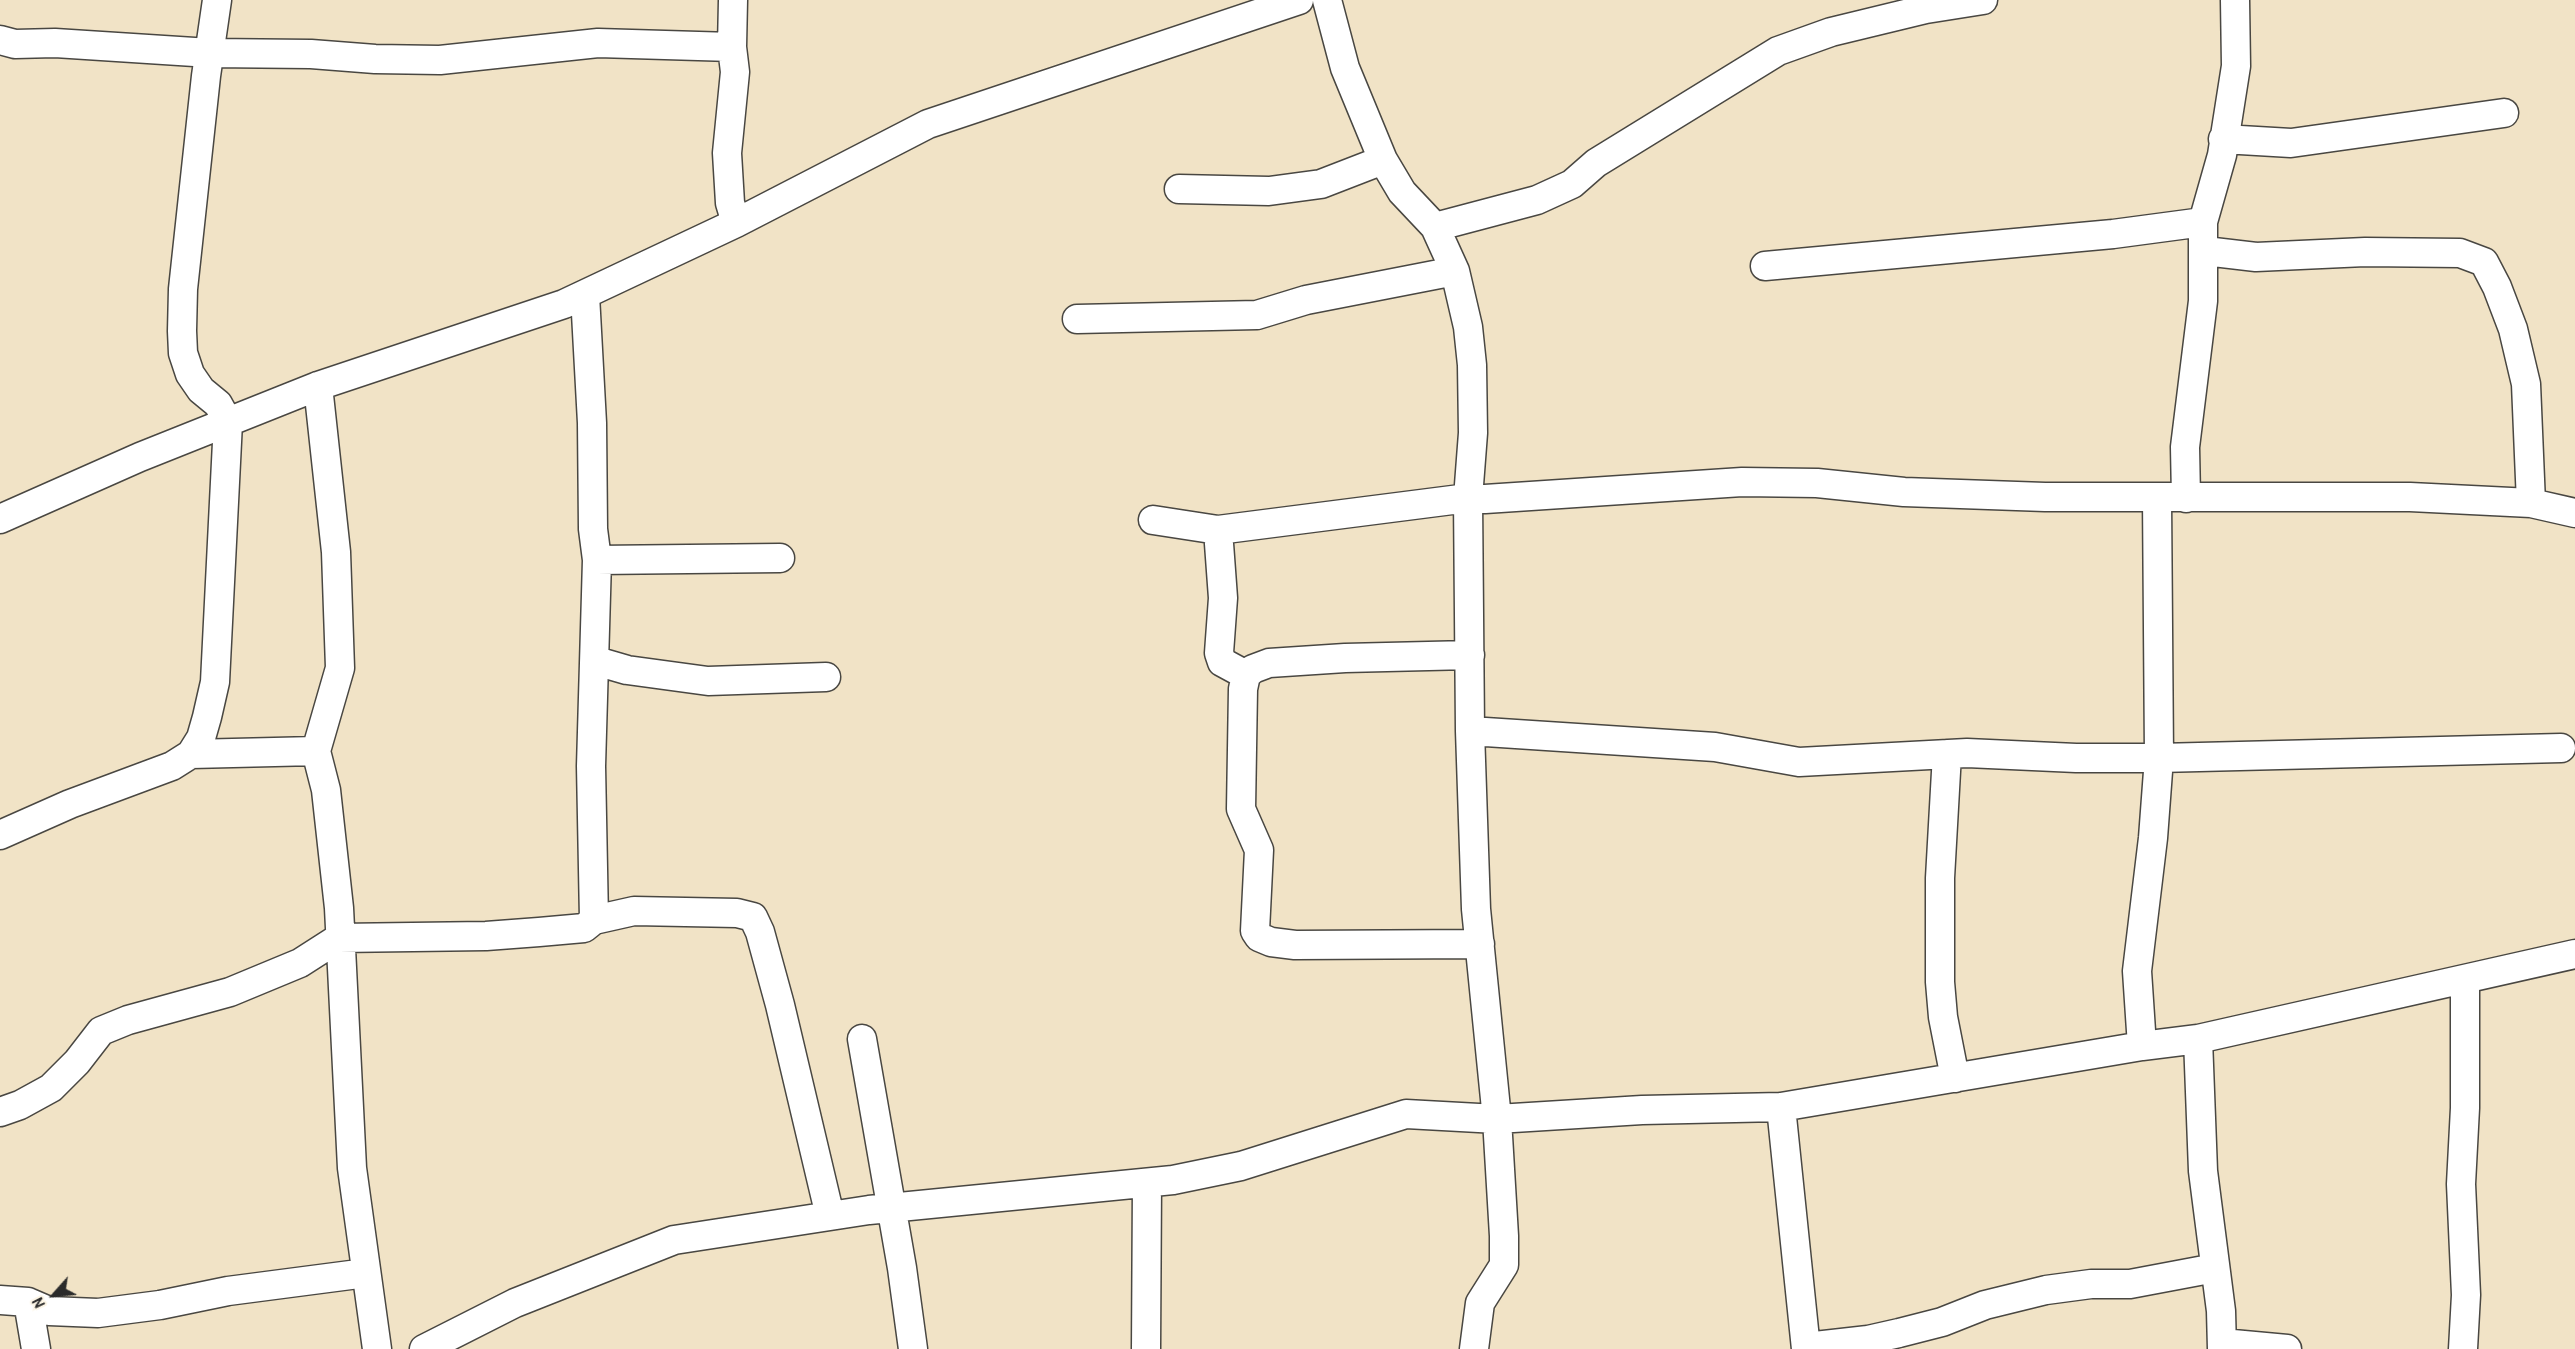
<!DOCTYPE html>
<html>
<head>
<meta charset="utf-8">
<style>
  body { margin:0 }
  #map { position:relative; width:2575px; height:1349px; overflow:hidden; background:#f1e3c6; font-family:"Patrick Hand",sans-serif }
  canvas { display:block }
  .north { position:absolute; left:24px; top:1265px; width:60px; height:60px; -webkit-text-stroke:4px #fcf5e5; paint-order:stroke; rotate:243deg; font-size:16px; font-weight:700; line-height:24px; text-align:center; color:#2b2b2b }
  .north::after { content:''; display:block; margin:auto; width:21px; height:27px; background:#2b2b2b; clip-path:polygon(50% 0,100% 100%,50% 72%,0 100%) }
</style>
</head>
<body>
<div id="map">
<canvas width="2575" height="1349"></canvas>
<div class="north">N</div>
</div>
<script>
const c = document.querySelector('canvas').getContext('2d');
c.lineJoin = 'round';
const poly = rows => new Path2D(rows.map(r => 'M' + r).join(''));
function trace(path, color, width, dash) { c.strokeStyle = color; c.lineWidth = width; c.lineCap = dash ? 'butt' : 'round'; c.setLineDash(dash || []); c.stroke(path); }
const minor = poly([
  [733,0,732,47,735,72,727,153,730,203,736,223],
  [1327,0,1345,68,1383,160,1402,192,1435,227,1455,271,1468,327,1472,365,1473,433,1468,498,1470,731,1476,909,1497,1119,1504,1236,1504,1265,1480,1303,1474,1349],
  [0,40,15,44,55,43,210,53,311,54,375,59,440,60,598,43,732,47],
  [2223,139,2291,143,2504,113],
  [1179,189,1269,191,1321,184,1383,160],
  [1435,227,1537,200,1572,184,1596,163,1778,51,1831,32,1926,9,1983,0],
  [2205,251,2256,257,2365,252,2460,253,2484,262,2497,287,2513,329,2526,384,2531,503],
  [1765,266,2113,234,2203,222],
  [585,295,592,423,593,529,597,560,591,766,594,920],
  [1077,319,1257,315,1306,300,1455,271],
  [318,386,336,552,340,668,316,751,326,790,339,908,352,1168,377,1349],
  [2186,498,2185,447,2203,301,2203,222,2222,155,2236,66,2235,0],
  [0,519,140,457,318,386,564,304,736,223,928,124,1299,0],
  [1153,520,1218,530,1468,498,1485,499,1742,482,1817,483,1904,492,2045,497,2410,497,2531,503,2575,513],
  [1218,530,1223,598,1219,653,1222,662,1246,675],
  [597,560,780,558],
  [1470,655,1345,658,1269,663,1253,669,1246,675,1243,689,1241,809,1259,850,1255,931,1259,937,1271,942,1295,945,1480,944],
  [596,661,627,670,708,681,826,677],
  [1470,731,1715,747,1799,762,1967,753,2076,758,2159,758,2561,748],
  [191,754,316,751],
  [1947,754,1940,878,1940,982,1943,1017,1955,1078],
  [0,835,70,804,172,766,191,754,201,738,207,717,215,682,228,422,218,404,201,390,190,374,183,353,182,331,183,289,206,76,217,0],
  [862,1039,902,1268,913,1349],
  [2198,1039,2203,1171,2221,1311,2222,1349],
  [2142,1046,2137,971,2153,838,2159,758,2157,498],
  [1781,1107,1806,1349],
  [0,1112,20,1105,51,1088,77,1062,101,1031,128,1020,230,992,300,963,339,938,486,936,539,932,584,928,594,920,634,911,737,913,753,917,760,932,780,1005,830,1216],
  [0,1300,28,1302],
  [2222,1343,2287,1349],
  [1806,1347,1868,1340,1899,1333,1942,1322,1985,1305,2046,1290,2091,1284,2130,1284,2215,1268],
  [36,1349,28,1302,49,1311,98,1313,160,1305,228,1291,366,1273],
  [424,1349,515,1303,674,1240,869,1210,1173,1180,1241,1166,1406,1114,1497,1119,1642,1110,1781,1107,2142,1046,2198,1039,2575,954],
  [1146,1349,1147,1183],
  [2463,1349,2466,1295,2461,1184,2465,1108,2465,979]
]);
trace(minor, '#494742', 31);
trace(minor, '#fff', 28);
</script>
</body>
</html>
